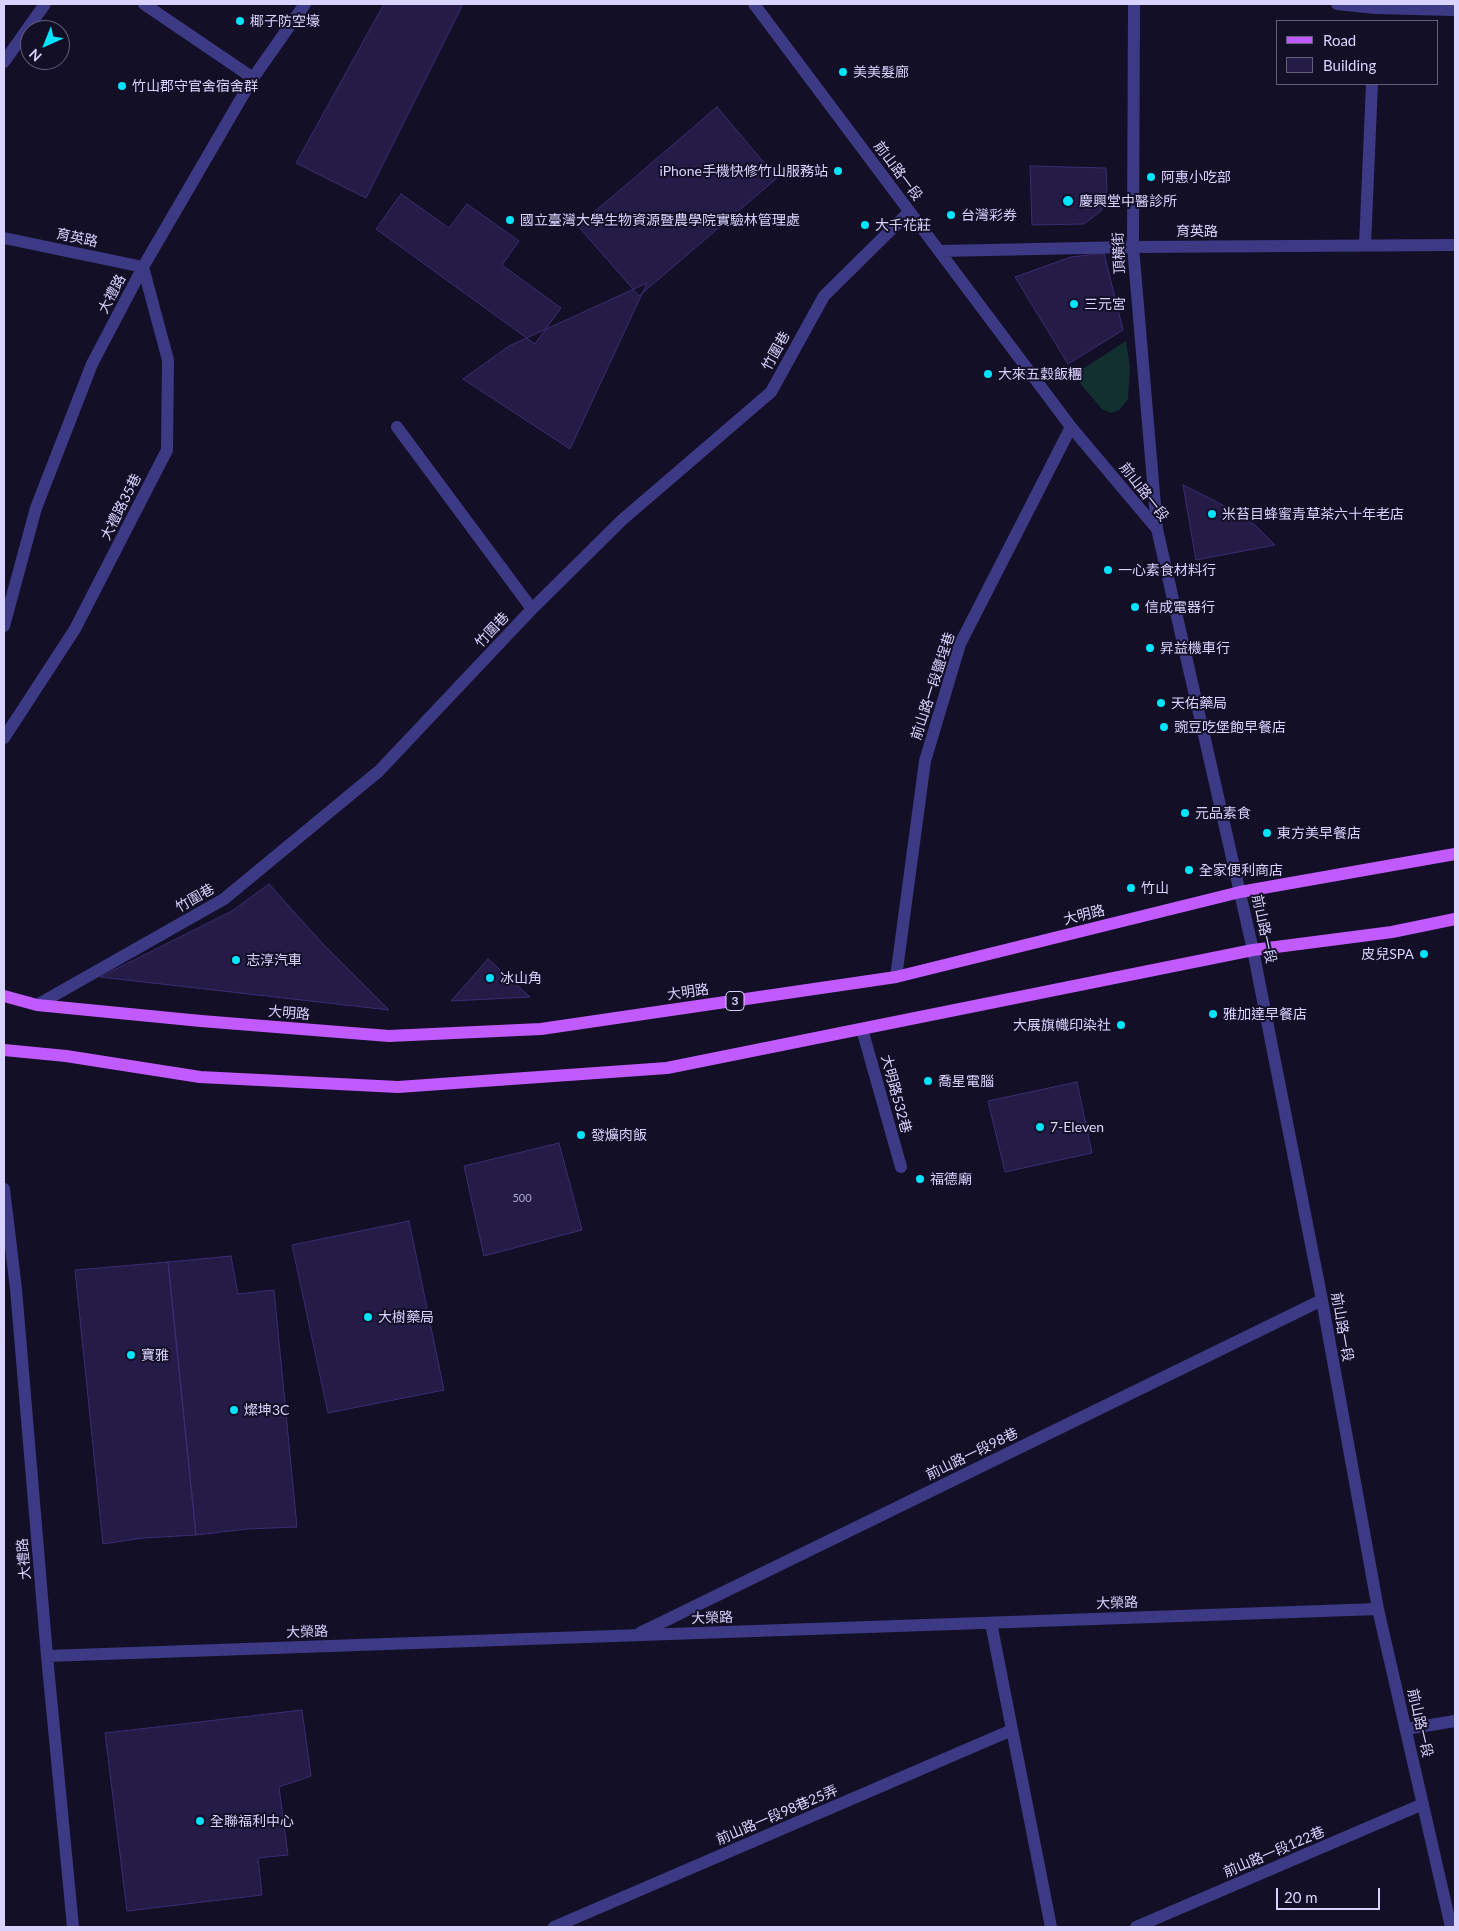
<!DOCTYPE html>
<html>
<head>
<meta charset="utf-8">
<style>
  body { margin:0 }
  #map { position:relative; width:1459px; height:1931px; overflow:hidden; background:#130f26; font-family:Lato,sans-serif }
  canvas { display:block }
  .frame { position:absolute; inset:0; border:5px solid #d9d4ff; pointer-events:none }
  .legend { position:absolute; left:1276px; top:20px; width:162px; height:65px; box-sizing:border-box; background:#130f26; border:1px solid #625e7d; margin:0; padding:6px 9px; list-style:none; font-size:15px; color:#d9d4ff }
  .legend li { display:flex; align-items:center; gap:10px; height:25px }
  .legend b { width:25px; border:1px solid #625e7d }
  .north { position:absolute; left:20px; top:20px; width:50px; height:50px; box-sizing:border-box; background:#130f26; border:1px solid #625e7d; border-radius:50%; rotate:224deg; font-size:14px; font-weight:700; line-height:20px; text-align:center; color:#d9d4ff }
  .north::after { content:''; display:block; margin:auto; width:18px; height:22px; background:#00e5ff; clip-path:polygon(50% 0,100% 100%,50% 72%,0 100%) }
  .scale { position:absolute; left:1276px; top:1888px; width:104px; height:22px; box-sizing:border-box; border:2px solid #d9d4ff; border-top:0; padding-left:6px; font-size:15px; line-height:18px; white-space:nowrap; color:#d9d4ff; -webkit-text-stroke:4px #130f26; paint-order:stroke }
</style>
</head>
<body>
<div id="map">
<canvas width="1459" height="1931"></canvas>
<div class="frame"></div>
<ul class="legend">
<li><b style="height:6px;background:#c25bff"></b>Road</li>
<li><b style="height:14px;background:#241b47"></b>Building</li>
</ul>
<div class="north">N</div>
<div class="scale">20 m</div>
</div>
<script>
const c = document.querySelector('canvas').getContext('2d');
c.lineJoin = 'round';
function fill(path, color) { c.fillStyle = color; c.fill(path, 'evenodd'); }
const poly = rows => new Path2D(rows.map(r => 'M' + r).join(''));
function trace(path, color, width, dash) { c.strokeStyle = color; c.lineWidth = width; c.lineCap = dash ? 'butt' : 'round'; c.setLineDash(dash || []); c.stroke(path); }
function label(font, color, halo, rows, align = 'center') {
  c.font = font + ' Lato,"Noto Sans TC",sans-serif'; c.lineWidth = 4; c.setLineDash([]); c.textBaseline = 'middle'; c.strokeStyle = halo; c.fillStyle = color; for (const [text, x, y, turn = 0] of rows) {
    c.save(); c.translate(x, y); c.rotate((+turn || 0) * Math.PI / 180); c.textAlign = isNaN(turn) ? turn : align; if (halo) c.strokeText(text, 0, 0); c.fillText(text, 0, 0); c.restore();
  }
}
fill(poly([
  [1126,341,1130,367,1128,399,1119,410,1111,413,1102,409,1083,387,1075,374]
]), '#12302f');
const building = poly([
  [384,4,463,4,366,198,296,163,384,4],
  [717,107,777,178,639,296,578,226,717,107],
  [1030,166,1106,168,1107,192,1101,211,1084,224,1032,225,1030,166],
  [401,194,449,228,467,204,519,241,502,265,561,308,535,344,376,229,401,194],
  [1104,253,1123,330,1068,364,1015,277,1071,257,1104,253],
  [647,283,570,449,463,379,509,346,647,283],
  [1183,485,1219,503,1255,525,1275,545,1196,560,1183,485],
  [269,884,322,943,389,1010,100,977,232,911,269,884],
  [488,959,530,997,451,1001,488,959],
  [1077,1082,1092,1153,1005,1172,988,1101,1077,1082],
  [559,1143,582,1230,484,1256,464,1166,559,1143],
  [409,1221,444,1390,328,1413,292,1245,409,1221],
  [231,1256,238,1294,274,1290,297,1527,247,1529,196,1535,168,1262,231,1256],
  [168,1262,196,1535,143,1538,103,1544,75,1270,168,1262],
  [302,1710,311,1776,279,1787,288,1855,258,1858,262,1895,127,1911,105,1733,302,1710]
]);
fill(building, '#241b47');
trace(building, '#3b2d73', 1);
trace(poly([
  [144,4,253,78],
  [754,4,1071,427,1157,529,1253,950,1322,1300,1378,1609,1451,1927],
  [1134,4,1133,247,1157,529],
  [1337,4,1375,8,1453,10],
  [4,62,45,4],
  [4,238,143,267,168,360,167,450,75,629,4,738],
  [1365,245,1372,84],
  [940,251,1133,247,1455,245],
  [397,427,532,609],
  [4,626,36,508,92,364,143,267,253,78,305,4],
  [896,977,925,761,960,644,1071,427],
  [37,1005,224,899,379,771,532,609,622,520,771,392,824,296,909,212],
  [862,1029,901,1167],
  [4,1189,16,1289,47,1656,73,1927],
  [991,1623,1051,1927],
  [640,1633,1322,1300],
  [47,1656,1378,1609],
  [1406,1729,1455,1721],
  [554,1927,1012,1730],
  [1136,1927,1423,1804]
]), '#3d3a85', 12);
trace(poly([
  [4,996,37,1005,201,1021,389,1036,541,1029,896,977,1240,892,1455,854],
  [4,1050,66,1056,200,1077,398,1087,667,1068,1253,950,1392,932,1455,919]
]), '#c25bff', 12);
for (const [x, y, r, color] of [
  [240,21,5,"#00e5ff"],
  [843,72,5,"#00e5ff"],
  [122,86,5,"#00e5ff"],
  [838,171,5,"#00e5ff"],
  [1151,177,5,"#00e5ff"],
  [1068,201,6,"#00e5ff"],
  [951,215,5,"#00e5ff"],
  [510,220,5,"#00e5ff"],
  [865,225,5,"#00e5ff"],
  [1074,304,5,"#00e5ff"],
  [988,374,5,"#00e5ff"],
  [1212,514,5,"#00e5ff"],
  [1108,570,5,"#00e5ff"],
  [1135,607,5,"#00e5ff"],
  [1150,648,5,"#00e5ff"],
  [1161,703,5,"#00e5ff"],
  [1164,727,5,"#00e5ff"],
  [1185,813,5,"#00e5ff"],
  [1267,833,5,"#00e5ff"],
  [1189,870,5,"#00e5ff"],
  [1131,888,5,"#00e5ff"],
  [1424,954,5,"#00e5ff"],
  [236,960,5,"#00e5ff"],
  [490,978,5,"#00e5ff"],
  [1213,1014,5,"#00e5ff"],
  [1121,1025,5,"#00e5ff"],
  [928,1081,5,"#00e5ff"],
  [1040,1127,5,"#00e5ff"],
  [581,1135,5,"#00e5ff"],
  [920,1179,5,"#00e5ff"],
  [368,1317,5,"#00e5ff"],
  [131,1355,5,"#00e5ff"],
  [234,1410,5,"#00e5ff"],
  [200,1821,5,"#00e5ff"]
]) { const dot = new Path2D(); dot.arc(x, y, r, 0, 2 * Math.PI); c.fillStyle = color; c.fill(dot); trace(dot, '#130f26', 2); }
label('11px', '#aca6d1', null, [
  ["500",522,1198]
]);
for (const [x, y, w] of [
  [735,1001,18]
]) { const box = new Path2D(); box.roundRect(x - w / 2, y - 9.5, w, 19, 4); c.fillStyle = '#130f26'; c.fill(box); trace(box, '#d9d4ff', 1); }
label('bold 12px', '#d9d4ff', null, [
  ["3",735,1001]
]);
label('14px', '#d9d4ff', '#130f26', [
  ["椰子防空壕",250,21],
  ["美美髮廊",853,72],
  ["竹山郡守官舍宿舍群",132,86],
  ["iPhone手機快修竹山服務站",828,171,"right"],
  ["阿惠小吃部",1161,177],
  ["慶興堂中醫診所",1079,201],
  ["台灣彩券",961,215],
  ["國立臺灣大學生物資源暨農學院實驗林管理處",520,220],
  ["大千花莊",875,225],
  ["三元宮",1084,304],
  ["大來五穀飯糰",998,374],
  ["米苔目蜂蜜青草茶六十年老店",1222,514],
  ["一心素食材料行",1118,570],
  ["信成電器行",1145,607],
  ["昇益機車行",1160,648],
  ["天佑藥局",1171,703],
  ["豌豆吃堡飽早餐店",1174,727],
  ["元品素食",1195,813],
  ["東方美早餐店",1277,833],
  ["全家便利商店",1199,870],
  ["竹山",1141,888],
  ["皮兒SPA",1414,954,"right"],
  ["志淳汽車",246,960],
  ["冰山角",500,978],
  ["雅加達早餐店",1223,1014],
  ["大展旗幟印染社",1111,1025,"right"],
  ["喬星電腦",938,1081],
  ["7-Eleven",1050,1127],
  ["發爌肉飯",591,1135],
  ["福德廟",930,1179],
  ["大樹藥局",378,1317],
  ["寶雅",141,1355],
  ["燦坤3C",244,1410],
  ["全聯福利中心",210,1821]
], 'left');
label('14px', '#d9d4ff', '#130f26', [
  ["前山路一段",898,171,53],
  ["育英路",1197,231],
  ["育英路",77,238,12],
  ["頂橫街",1119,253,-93],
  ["大禮路",112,294,-62],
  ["竹圍巷",776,351,-61],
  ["前山路一段",1144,492,52],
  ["大禮路35巷",121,507,-63],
  ["竹圍巷",492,630,-47],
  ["前山路一段鹽埕巷",933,686,-72],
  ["竹圍巷",195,898,-30],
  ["大明路",1084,915,-14],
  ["前山路一段",1264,929,78],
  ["大明路",688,992,-8],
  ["大明路",289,1013,5],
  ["大明路532巷",896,1094,75],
  ["前山路一段",1342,1327,80],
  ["前山路一段98巷",972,1454,-26],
  ["大禮路",24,1559,-95],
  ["大榮路",1117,1603,-2],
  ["大榮路",712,1618,-2],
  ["大榮路",307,1632,-2],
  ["前山路一段",1420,1723,77],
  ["前山路一段98巷25弄",777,1815,-23],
  ["前山路一段122巷",1274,1852,-23]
]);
</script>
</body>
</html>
